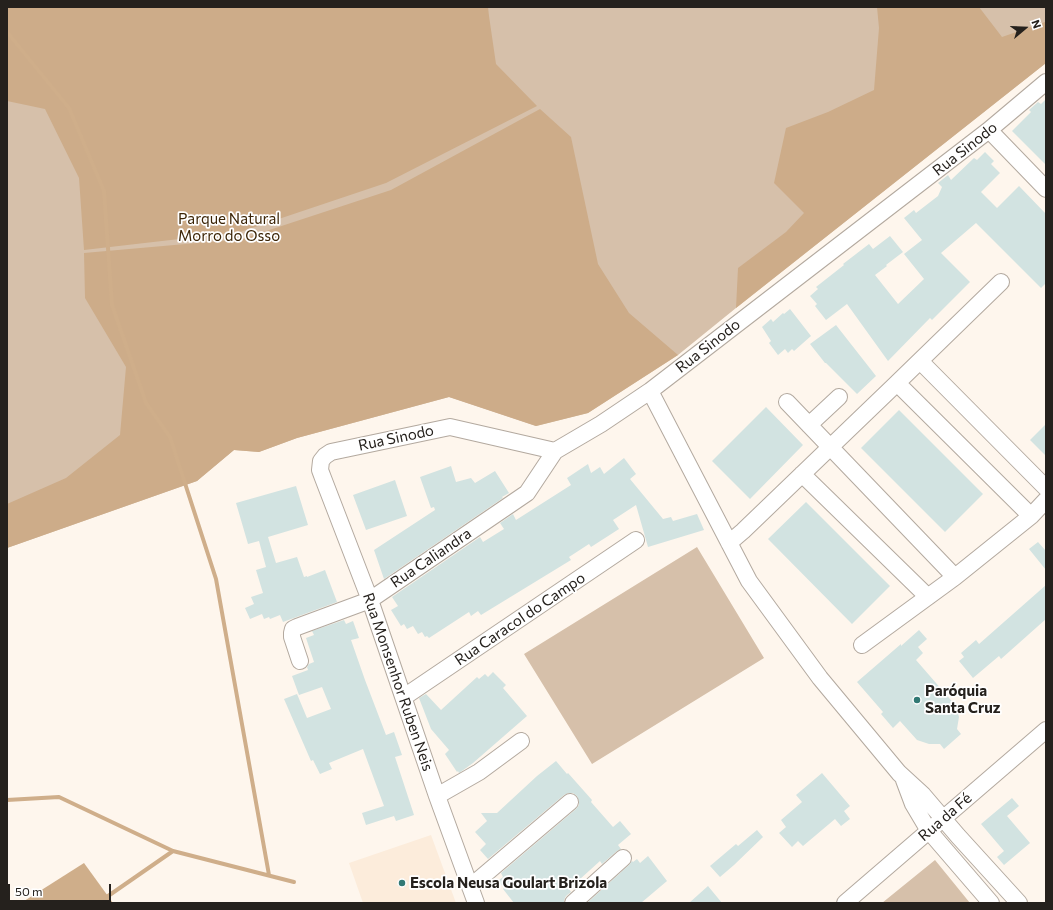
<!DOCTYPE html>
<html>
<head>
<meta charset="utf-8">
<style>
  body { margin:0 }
  #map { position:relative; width:1053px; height:910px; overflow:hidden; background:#fef6ed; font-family:Commissioner,sans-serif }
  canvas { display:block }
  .frame { position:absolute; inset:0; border:8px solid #25211d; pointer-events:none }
  .north { position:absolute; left:1005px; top:8px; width:40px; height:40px; -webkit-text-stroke:3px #fff; paint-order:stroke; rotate:71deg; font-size:11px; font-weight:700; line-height:16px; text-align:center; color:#25211d }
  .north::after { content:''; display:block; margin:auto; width:14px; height:18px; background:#25211d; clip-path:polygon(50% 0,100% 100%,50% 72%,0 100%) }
  .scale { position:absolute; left:8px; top:884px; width:103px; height:18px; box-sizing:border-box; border:2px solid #25211d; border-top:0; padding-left:5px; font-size:12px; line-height:14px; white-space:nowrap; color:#25211d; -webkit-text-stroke:3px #fff; paint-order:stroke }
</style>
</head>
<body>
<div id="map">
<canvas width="1053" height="910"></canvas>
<div class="frame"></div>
<div class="north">N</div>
<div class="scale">50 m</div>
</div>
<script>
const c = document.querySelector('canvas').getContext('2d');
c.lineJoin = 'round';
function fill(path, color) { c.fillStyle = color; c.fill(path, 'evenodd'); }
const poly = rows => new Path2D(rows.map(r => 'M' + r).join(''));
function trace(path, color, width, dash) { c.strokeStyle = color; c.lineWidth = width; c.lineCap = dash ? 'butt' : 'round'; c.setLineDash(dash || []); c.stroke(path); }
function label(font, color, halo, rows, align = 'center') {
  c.font = font + ' Commissioner,sans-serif'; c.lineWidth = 3.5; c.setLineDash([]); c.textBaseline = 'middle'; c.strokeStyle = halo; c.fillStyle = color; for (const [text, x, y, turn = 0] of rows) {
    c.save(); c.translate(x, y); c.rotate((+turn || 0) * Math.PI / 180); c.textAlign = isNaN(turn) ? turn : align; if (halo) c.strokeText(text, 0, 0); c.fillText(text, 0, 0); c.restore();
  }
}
fill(poly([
  [431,835,456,903,363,903,349,863]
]), '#fcecdb');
fill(poly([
  [7,7,1046,7,1046,63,736,308,678,355,588,413,536,426,449,397,297,438,259,452,234,450,197,481,7,548],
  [697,547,764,658,592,764,524,654],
  [935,860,970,903,882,903]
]), '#d6c0aa');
fill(poly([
  [7,7,488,7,489,16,496,64,537,106,386,183,240,232,84,250,79,178,45,109,7,101],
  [877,7,979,7,1002,37,1045,22,1046,20,1046,63,736,308,738,268,786,232,804,213,774,183,786,128,828,112,874,90,879,28],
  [540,109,571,137,598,264,629,313,678,355,588,413,536,426,449,397,297,438,259,452,234,450,197,481,7,548,7,504,66,478,120,435,126,367,85,298,84,253,242,239,391,190]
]), '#cdac89');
fill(poly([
  [84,863,113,903,21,903]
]), '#cfae8a');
trace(poly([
  [7,32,69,108,104,191,112,305,146,403,170,437,216,579,269,875],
  [7,800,59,797,173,851,294,882],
  [98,903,173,851]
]), '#cfae8a', 4);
fill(poly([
  [1046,99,1046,165,1012,131,1031,112,1029,110,1038,102,1041,104],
  [985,152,994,161,991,164,1000,173,981,192,997,208,1019,186,1046,214,1046,283,1041,288,976,223,941,253,970,282,932,320,930,318,888,361,847,304,826,320,815,306,817,304,810,296,818,289,816,287,844,265,843,264,869,244,873,249,890,236,903,252,886,265,887,266,875,275,898,304,924,279,904,254,922,240,904,218,914,210,916,213,938,196,942,187,938,183,948,175,951,180,974,158,977,160],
  [790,309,811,336,794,351,792,349,788,353,785,349,778,355,769,343,771,341,762,327,771,319,773,322,783,313,784,314],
  [836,325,876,376,857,394,826,363,825,363,810,344],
  [766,407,803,445,750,499,712,461],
  [899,410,983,494,945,532,861,448],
  [1046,424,1046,456,1030,440],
  [624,458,636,474,630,479,663,519,671,517,673,521,697,514,704,530,648,547,636,505,613,520,619,529,591,547,589,544,569,557,571,560,481,615,478,611,471,616,469,612,429,638,427,636,425,637,422,632,418,634,413,626,407,629,404,624,401,626,391,610,398,606,392,597,480,537,483,542,504,529,500,523,513,514,516,520,571,485,567,478,588,464,591,473,600,467,604,474],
  [451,466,456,482,471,478,475,483,495,471,509,493,502,497,503,498,384,579,374,550,435,510,434,507,431,508,420,477],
  [395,480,407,516,366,530,353,495],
  [296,486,308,525,268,537,276,563,297,557,304,577,307,576,307,577,325,570,337,602,283,622,280,615,270,619,269,617,264,619,262,614,250,619,245,608,254,604,251,597,263,593,256,570,266,567,259,541,248,544,236,503],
  [806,502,890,586,852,624,768,539],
  [1038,542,1046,551,1046,570,1029,549],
  [1046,585,1046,619,1001,659,999,656,973,678,959,661,964,657,961,653,976,640,979,644],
  [344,620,346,624,353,621,359,638,351,640,365,680,386,735,394,732,402,755,395,757,414,815,396,821,394,816,366,825,362,813,384,806,363,749,329,763,332,769,320,774,313,760,311,761,284,699,297,694,307,718,331,709,322,687,299,695,292,676,308,670,307,667,309,664,314,662,306,638,314,635,312,631],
  [919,630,927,639,918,647,923,653,916,660,956,706,959,717,957,729,961,734,944,749,940,744,929,744,917,740,900,721,893,728,881,714,883,712,857,682,901,644,901,646],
  [493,672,506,685,503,688,527,716,473,763,459,773,458,771,457,772,445,754,449,750,431,729,419,698,426,694,441,710,477,677,479,679,485,674,488,677],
  [556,761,567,774,568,773,592,800,591,802,613,827,620,821,631,834,618,845,621,849,617,851,602,864,600,861,569,889,571,892,566,896,564,900,564,903,514,903,503,889,504,888,498,881,503,877,501,873,576,809,579,805,579,801,577,796,573,793,568,793,564,795,488,859,480,850,486,844,475,832,487,821,481,813,497,813,537,776],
  [822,773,850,806,844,811,850,819,841,826,835,819,803,846,798,841,792,847,779,833,786,827,781,820,802,802,796,795],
  [1012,798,1019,806,1007,816,1030,843,1004,865,997,857,1004,851,981,824],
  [757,830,763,837,734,865,720,877,710,866,736,844,738,846],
  [648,856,667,881,641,903,587,903,629,865,632,861,633,862,637,859,640,863],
  [708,886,722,903,689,903]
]), '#d2e3e1');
const minor = poly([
  [989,130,1046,189],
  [920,361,1046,488],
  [897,383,1001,282],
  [650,391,749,581,820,678,899,773,923,795,958,836,1019,903],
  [787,402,955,577],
  [809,425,839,397],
  [802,474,928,597],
  [1031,516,1046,500],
  [729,543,743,531,897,383,1031,516,955,577,862,645],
  [300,661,292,637,292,633,293,629,297,627,370,600,527,493,555,451],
  [404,697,636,540],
  [904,780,913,804,929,831,991,903],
  [437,796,479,772,521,741],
  [470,887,570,802],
  [476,903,437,796,370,600,323,478,320,470,321,461,325,456,331,452,450,427,555,451,601,424,650,391,989,130,1046,82],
  [573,903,623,858],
  [845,903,1046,730]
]);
trace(minor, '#b3a99f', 18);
trace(minor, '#fff', 16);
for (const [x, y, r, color] of [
  [917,700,4,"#317974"],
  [402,883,4,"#317974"]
]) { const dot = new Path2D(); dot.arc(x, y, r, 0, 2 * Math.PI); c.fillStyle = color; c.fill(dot); trace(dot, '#fff', 1.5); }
label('15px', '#25211d', '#fff', [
  ["Rua Sinodo",965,149,-38],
  ["Rua Sinodo",708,346,-38],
  ["Rua Sinodo",396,438,-12],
  ["Rua Caliandra",431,558,-34],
  ["Rua Caracol do Campo",520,619,-34],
  ["Rua Monsenhor Ruben Neis",398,682,71],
  ["Rua da Fé",945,817,-41]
]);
label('15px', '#3b2406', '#fff', [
  ["Parque Natural",229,219],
  ["Morro do Osso",229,236]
]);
label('bold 15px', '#25211d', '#fff', [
  ["Paróquia",925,691],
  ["Santa Cruz",925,708],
  ["Escola Neusa Goulart Brizola",410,883]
], 'left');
</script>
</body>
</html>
